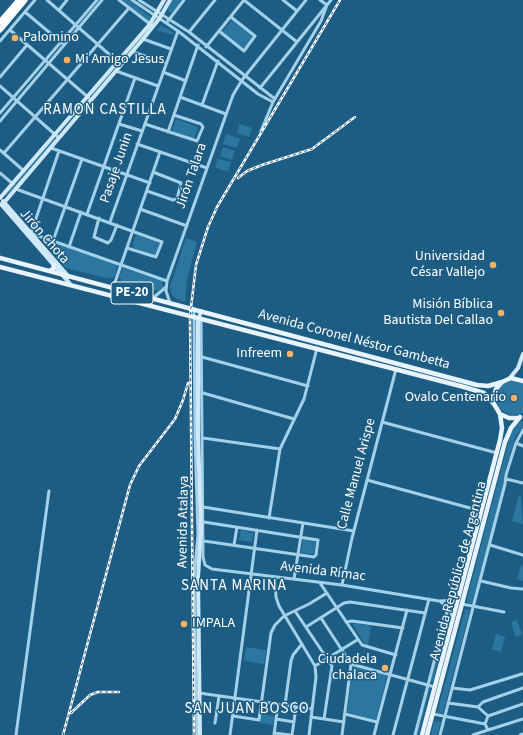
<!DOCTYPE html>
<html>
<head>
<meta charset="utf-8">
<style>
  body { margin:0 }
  canvas { display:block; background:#1d5d83 }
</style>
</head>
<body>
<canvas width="523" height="735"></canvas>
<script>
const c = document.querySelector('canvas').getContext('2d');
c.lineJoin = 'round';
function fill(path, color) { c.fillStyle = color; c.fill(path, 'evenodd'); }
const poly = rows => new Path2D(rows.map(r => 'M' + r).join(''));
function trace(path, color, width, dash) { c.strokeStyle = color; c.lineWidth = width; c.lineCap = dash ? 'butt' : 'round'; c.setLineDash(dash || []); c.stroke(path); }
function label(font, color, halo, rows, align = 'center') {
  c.font = font + ' "Source Sans 3",sans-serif'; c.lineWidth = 3; c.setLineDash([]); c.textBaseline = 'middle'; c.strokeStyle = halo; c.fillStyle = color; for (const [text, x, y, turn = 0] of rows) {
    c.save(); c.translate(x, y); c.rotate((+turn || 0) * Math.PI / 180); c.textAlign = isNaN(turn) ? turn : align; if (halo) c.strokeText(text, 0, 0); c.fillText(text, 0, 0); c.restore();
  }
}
fill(poly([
  [122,0,128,0,152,18,149,22],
  [172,0,181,0,172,13,167,10],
  [232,20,253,37,243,49,222,32],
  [161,25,174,33,173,35,157,30],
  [149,26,151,27,93,95,91,93],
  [176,119,198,127,194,139,172,131],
  [239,124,252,128,249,137,237,133],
  [226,134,240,139,237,148,223,144],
  [53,137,56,140,7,196,6,194],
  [223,147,235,151,232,160,220,156],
  [218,159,231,162,228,172,215,167],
  [136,235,160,244,156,256,132,247],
  [186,238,197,242,187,279,185,302,177,299,172,295,170,287],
  [41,239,117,265,115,276,110,279,66,268],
  [123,268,162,281,163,287,157,291,122,282,119,277],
  [514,380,523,383,523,413,516,415,511,415,501,410,496,400,499,389,503,384],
  [523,420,523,427,516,435,504,475,504,484,473,604,466,602,510,436,516,426],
  [519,495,521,496,523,524,512,521],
  [241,530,254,533,252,542,239,540],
  [303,538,316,539,314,554,301,553],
  [521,565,523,565,523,581,517,579],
  [465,609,470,610,443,713,437,713],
  [448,618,449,618,433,682,430,681],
  [517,620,522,634,516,637,511,622],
  [355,623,371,626,368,645,364,643,353,625],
  [496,634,505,637,501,652,492,649],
  [246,647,266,650,264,664,244,661],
  [353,666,387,676,376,720,347,712],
  [428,688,430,689,418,735,416,735],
  [261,714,274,716,273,725,260,723],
  [434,721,441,722,437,735,431,735]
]), '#2c77a0');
trace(poly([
  [47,0,118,62],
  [119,0,150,24],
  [132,0,178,31,258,94,273,102],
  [139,0,189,32,275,99],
  [244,0,297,42],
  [283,0,297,11],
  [320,0,327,5],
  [59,10,67,0],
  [25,12,62,43],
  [168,21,184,0],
  [10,30,89,98],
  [219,31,244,51,255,36,231,17],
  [189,32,215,0],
  [143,39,171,49],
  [0,41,35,0],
  [206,47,244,0],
  [133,52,166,63],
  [116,71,158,86],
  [163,72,186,81],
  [0,77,27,45],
  [0,86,59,138],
  [260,88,331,0],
  [180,97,226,114],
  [202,105,218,61],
  [0,113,97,0],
  [0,121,102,0],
  [119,124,142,131],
  [145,124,197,141,203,127,201,124,174,115],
  [261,131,273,102,321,21,327,5],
  [168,132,198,45],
  [137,144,207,168],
  [51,148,150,183],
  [0,150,24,171],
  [4,153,129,8],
  [0,173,13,184],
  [16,189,162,242,156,257,127,248],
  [147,191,173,200,177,199,181,183,153,172],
  [140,209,187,226],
  [87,214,135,78],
  [99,218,94,237,108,243,111,240,117,225],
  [110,222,178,31],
  [31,233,59,151],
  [33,234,167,281],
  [53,241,82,159],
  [69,247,81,212],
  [113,288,160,152],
  [153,298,166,287],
  [170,303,166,291,167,281,233,95,242,80,306,0],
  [194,309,195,437,198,535,194,578,197,735],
  [201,319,203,557,205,565,212,569,342,585,439,601,457,600],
  [202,357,308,386],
  [203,393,294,419],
  [382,422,497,453],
  [203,438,280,449],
  [516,443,523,446],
  [506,479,523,483],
  [367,480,481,511],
  [203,507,354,531],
  [269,518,280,449,304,399,317,348],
  [204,541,314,557,316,555,318,540,204,522],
  [234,545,237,527],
  [490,545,523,555],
  [275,577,276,597,279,606,315,666,316,677,309,735],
  [294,579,303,523],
  [481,581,511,588,523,589],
  [320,583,362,645,396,655],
  [342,585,352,538,396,369],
  [441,602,448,608,453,617],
  [462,604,504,612],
  [295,611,332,666,324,719],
  [321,618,351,664,342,735],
  [346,622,352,621,403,628],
  [306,627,344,603,350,602,425,613],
  [351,664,435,687],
  [315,666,357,640],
  [452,688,470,690,522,674],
  [199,693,312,709],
  [448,703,478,707,488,716],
  [285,705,291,661,293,655,302,644],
  [478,707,483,702,523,688],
  [345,714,377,722],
  [433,714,480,723,485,724,488,730,523,719],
  [233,716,259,720,271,633,275,625,284,616,309,604,327,593],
  [311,717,344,722],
  [276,719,294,722],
  [215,723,219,696],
  [485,724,488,716,523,704],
  [274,733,290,735],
  [16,735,49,491],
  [230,735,257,530],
  [274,735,278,704],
  [292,735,296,707],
  [374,735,407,610],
  [393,735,429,599],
  [415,735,448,608],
  [440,735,505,484,506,475,516,443,523,430],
  [473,735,488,730],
  [520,735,523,734]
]), '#a3d1ea', 3);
trace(poly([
  [0,198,150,24,164,0],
  [3,201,69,277],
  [1,204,71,285],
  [2,205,143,39,159,19,170,0],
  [509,379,518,368,523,354],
  [200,735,198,578,201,528,198,437,198,321,201,311]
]), '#cee8f8', 4);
trace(poly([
  [0,258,477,385,488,386,502,382],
  [0,267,464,387,484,393,494,404],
  [49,271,53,269,54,265],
  [519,418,509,418,500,414,494,404,494,396,496,389,502,382,511,378,523,381],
  [422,735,500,440,502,428,500,414],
  [427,735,505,442,511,428,520,417]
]), '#e7f4fe', 4.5);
trace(poly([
  [0,22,19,0],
  [0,30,25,0]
]), '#fff', 5.5);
const rail = poly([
  [238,178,247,171,262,165,312,149,355,117],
  [71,713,90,695,98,692,119,692],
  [63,735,130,485,139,466,175,419,183,400,188,383],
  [194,735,190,316,196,265,208,227,217,207,340,0]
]);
trace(rail, '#fff', 2.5);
trace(rail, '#1d5d83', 1, [3]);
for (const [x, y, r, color] of [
  [15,38,4,"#fab061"],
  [67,60,4,"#fab061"],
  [493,265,4,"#fab061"],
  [501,313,4,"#fab061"],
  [290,354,4,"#fab061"],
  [514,398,4,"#fab061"],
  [184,624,4,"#fab061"],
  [385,668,4,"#fab061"]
]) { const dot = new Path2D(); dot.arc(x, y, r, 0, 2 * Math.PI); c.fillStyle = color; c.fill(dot); trace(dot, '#1d5d83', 1.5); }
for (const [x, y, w] of [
  [132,293,42]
]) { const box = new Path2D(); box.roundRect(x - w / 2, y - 11, w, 22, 3); c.fillStyle = '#1d5d83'; c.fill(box); trace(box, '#fff', 1); }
label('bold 13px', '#fff', null, [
  ["PE-20",132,293]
]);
label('14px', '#fff', '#1d5d83', [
  ["Palomino",23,38,"left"],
  ["Mi Amigo Jesus",75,60,"left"],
  ["Universidad",485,257],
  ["César Vallejo",485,273],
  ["Misión Bíblica",493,305],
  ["Bautista Del Callao",493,321],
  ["Infreem",282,354],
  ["Ovalo Centenario",506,398],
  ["IMPALA",192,624,"left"],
  ["Ciudadela",377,660],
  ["chalaca",377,676]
], 'right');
label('14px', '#fff', '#1d5d83', [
  ["Pasaje Junin",117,168,-71],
  ["Jirón Talara",192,176,-71],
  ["Jirón Chota",44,237,49],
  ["Avenida Coronel Néstor Gambetta",354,340,15],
  ["Calle Manuel Arispe",357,474,-75],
  ["Avenida Atalaya",184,522,-89],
  ["Avenida República de Argentina",459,571,-75],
  ["Avenida Rímac",323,572,7]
]);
c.letterSpacing = '1px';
label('15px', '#fff', '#1d5d83', [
  ["RAMON CASTILLA",105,111],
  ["SANTA MARINA",234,587],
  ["SAN JUAN BOSCO",247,710]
]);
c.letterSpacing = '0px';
</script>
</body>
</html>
